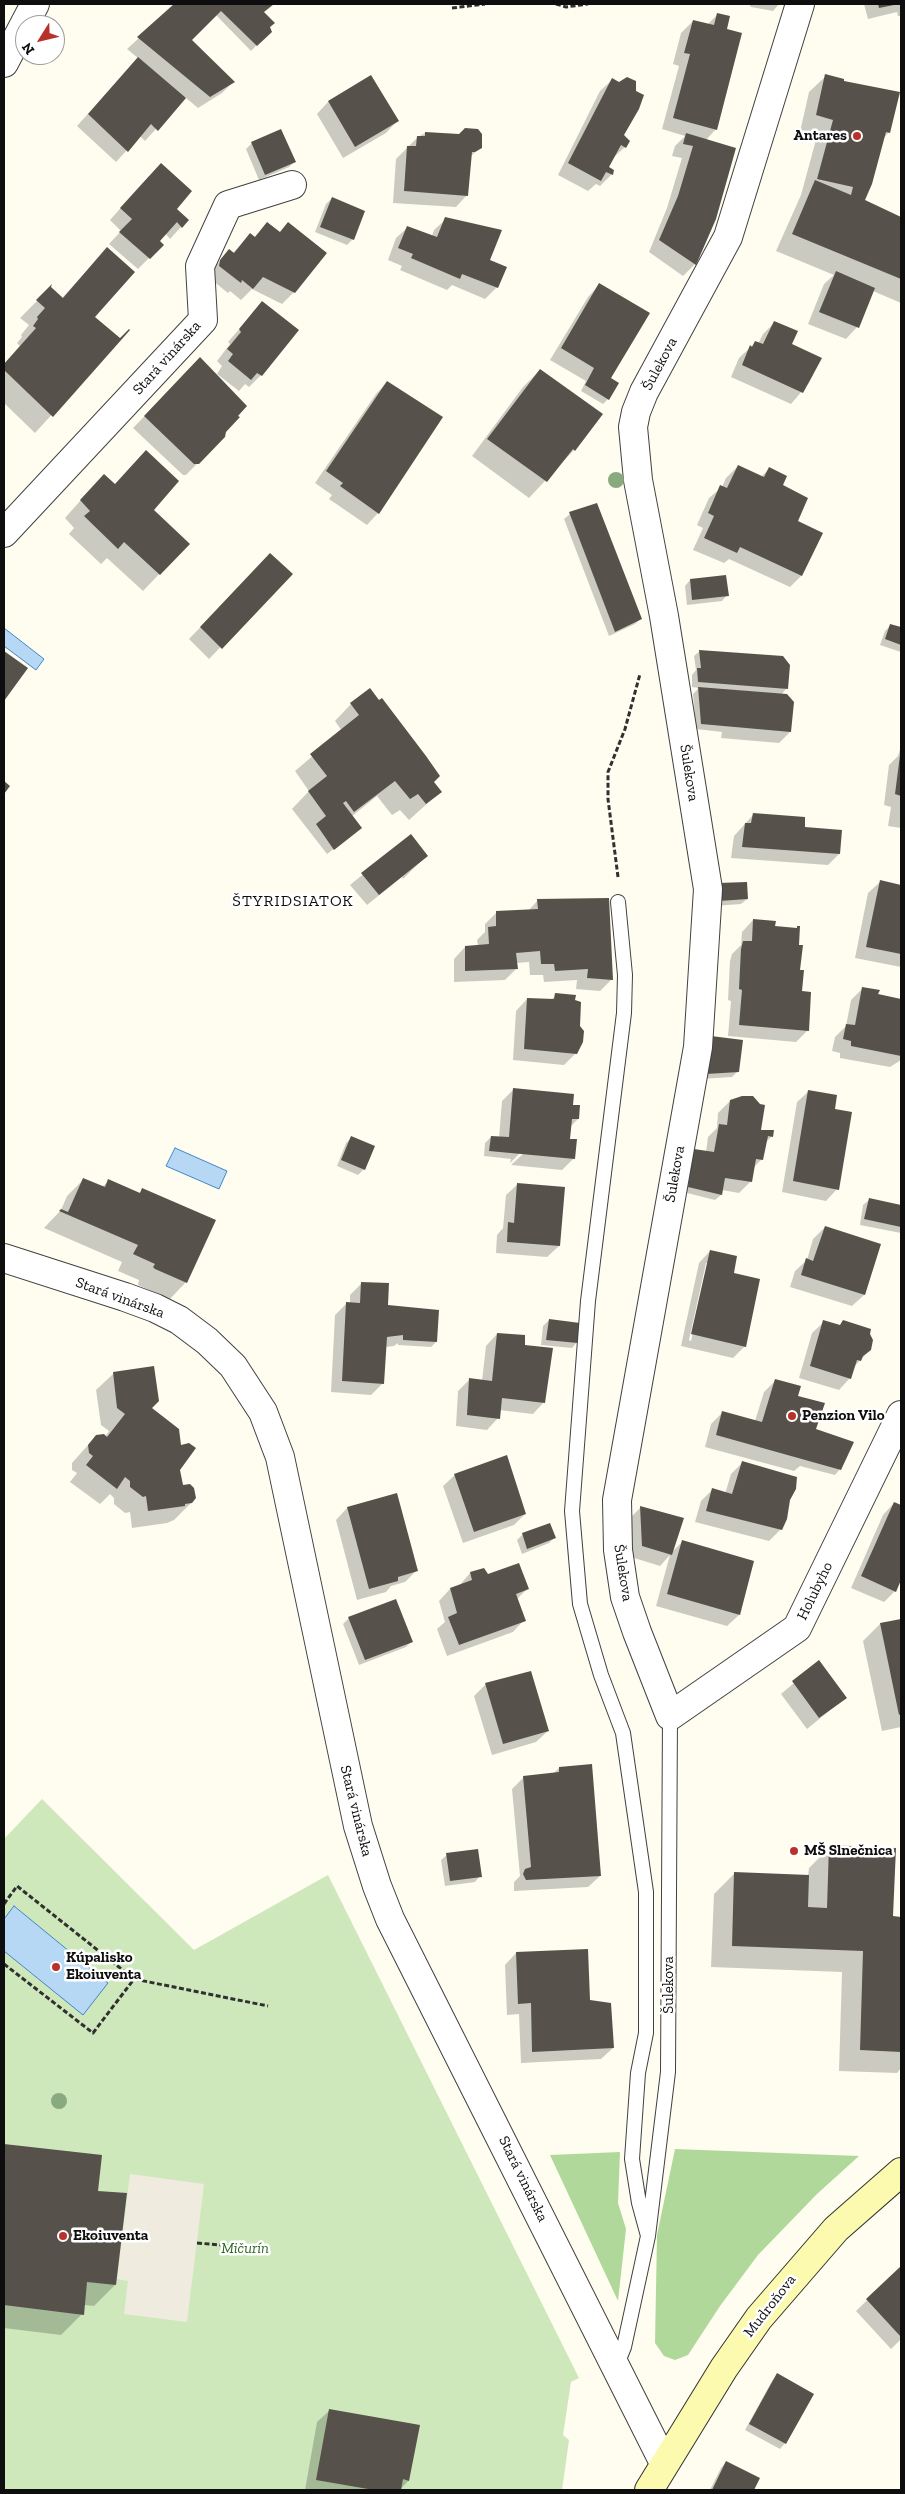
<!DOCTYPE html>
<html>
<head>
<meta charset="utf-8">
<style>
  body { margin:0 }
  #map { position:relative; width:905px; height:2494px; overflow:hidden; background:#fefdf0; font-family:"Zilla Slab",serif }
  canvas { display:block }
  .frame { position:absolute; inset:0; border:5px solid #0e0e0e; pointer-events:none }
  .north { position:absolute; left:15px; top:15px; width:50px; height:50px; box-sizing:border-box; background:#fff; border:1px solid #9f9f9f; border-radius:50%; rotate:234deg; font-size:14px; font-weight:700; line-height:20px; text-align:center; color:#0e0e0e }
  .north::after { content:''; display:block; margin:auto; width:18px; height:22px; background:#b9312b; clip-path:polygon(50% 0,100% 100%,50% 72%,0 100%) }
</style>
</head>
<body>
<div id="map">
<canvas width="905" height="2494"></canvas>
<div class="frame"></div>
<div class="north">N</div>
</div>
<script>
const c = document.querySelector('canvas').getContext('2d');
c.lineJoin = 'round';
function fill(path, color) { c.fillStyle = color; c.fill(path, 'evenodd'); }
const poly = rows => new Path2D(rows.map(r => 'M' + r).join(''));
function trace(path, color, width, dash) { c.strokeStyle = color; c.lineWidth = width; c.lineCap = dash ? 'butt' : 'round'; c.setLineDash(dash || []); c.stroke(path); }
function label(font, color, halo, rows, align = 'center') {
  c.font = font + ' "Zilla Slab",serif'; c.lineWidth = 5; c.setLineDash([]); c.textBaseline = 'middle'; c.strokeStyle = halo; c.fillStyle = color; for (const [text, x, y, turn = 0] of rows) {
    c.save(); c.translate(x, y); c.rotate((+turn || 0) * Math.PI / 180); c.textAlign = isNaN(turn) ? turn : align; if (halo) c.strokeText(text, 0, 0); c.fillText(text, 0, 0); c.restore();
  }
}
fill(poly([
  [42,1799,194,1950,328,1875,579,2378,571,2382,563,2435,569,2440,562,2490,4,2490,4,1839]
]), '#cee8bb');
fill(poly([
  [675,2149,859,2156,817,2194,758,2255,720,2306,688,2355,675,2360,664,2356,655,2343,657,2235],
  [620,2152,618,2203,626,2229,618,2301,550,2155]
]), '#b1d89b');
fill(poly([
  [130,2174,204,2184,187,2322,124,2314,128,2281,117,2279]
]), '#efecdf');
const water = poly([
  [4,628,44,659,36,670,4,646,4,628],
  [175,1148,227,1171,219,1189,166,1166,175,1148],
  [14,1906,108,1983,83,2015,4,1951,4,1919,14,1906]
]);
fill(water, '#b7d8f4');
trace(water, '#4186c8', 1);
fill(poly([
  [176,4,273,4,263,12,270,31,251,51,216,15,190,40,233,82,222,93,198,108,185,97,145,141,140,136,116,162,77,126,138,58,127,49],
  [749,4,779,4,773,11,751,7],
  [864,4,901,4,901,16,898,16,897,12,868,19],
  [717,15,716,129,706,140,715,218,695,264,683,276,649,252,667,208,682,158,672,156,675,146,685,136,662,129,679,66,673,64,681,33,693,21,707,25],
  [826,76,889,132,883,139,863,201,901,219,901,303,873,291,857,327,846,339,808,324,824,284,834,275,776,251,801,195,817,136,800,132,809,92],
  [370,77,397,121,386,133,343,158,317,114,328,102],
  [612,80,619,84,625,147,613,158,608,168,612,174,600,186,596,184,588,191,558,175,600,91],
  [425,133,481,147,470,157,467,195,456,207,393,203,396,159,418,137],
  [252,143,295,161,289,167,259,180,246,149],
  [149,176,175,209,181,227,170,239,165,233,158,241,162,245,138,269,109,244,121,231,110,220],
  [332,198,353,239,347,245,315,232,326,204],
  [446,219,489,260,497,287,485,299,452,285,447,290,400,270,402,266,388,260,396,238,408,227,432,236,434,230],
  [267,224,279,233,288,224,294,292,282,304,252,289,241,300,230,291,228,293,208,277,209,273,230,250,233,253,250,235,254,238],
  [107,249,94,317,120,340,35,433,4,403,4,364,20,346,17,343,22,337,21,335,29,325,20,318,50,288,62,298],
  [599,285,609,379,608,399,603,404,581,391,586,381,550,360,588,297],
  [262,303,297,330,261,375,249,387,245,384,239,391,217,374,222,366,217,361,230,344,228,342],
  [775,322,791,344,821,359,809,383,791,404,731,377,739,358,756,342,758,344,763,334],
  [200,359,224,436,186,475,183,475,133,428],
  [540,370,601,414,574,450,529,498,472,456,523,387],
  [387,382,441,418,378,513,367,525,329,499,332,495,315,483,376,394],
  [738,466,761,477,769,469,781,486,796,521,821,533,801,576,790,587,729,559,724,563,693,550,703,528,697,525,709,498,722,487,726,478],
  [114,485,152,510,188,544,143,591,107,558,101,564,69,534,74,528,65,518,88,492],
  [570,514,640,619,635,624,609,636,564,519],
  [270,555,291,574,209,659,189,639],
  [690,580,727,595,722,601,687,605,685,586],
  [891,625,901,629,901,652,880,645,885,631],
  [700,651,786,689,781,695,790,732,779,743,721,738,722,732,696,729,693,694,699,688,692,687,692,675,696,670,694,656],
  [351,704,440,792,409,820,400,810,392,815,377,796,351,817,354,834,327,854,292,809,309,791,295,771,342,731,335,721],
  [901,746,901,828,888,826,891,807,884,805,889,765,898,756],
  [753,815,803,829,839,854,828,865,731,858,734,836],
  [410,836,426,856,403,879,402,877,367,905,350,885],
  [880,882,901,886,901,967,855,958,868,893],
  [713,890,747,899,741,904,714,906],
  [538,900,612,979,600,991,576,989,577,980,544,982,543,975,530,975,529,962,516,963,516,969,505,980,454,982,454,959,465,947,478,946,477,940,485,932,485,924,496,913,528,911],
  [753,920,774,928,796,929,798,927,799,971,808,1030,796,1042,728,1036,731,1001,728,1000,730,961,732,954,741,945,742,932],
  [862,989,876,995,901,1000,901,1060,890,1067,840,1058,840,1053,832,1051,835,1037,846,1026,851,1000],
  [556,995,576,1053,564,1065,513,1060,516,1011,527,999,551,1000],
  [712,1037,738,1071,732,1077,701,1079],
  [514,1089,572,1106,578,1119,570,1127,569,1140,573,1159,562,1170,511,1165,524,1153,520,1153,510,1163,511,1159,484,1156,485,1143,491,1137,499,1138,502,1101],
  [809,1091,834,1110,837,1189,826,1201,782,1192,797,1102],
  [730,1101,760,1131,772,1136,765,1143,762,1159,753,1168,751,1181,739,1193,722,1190,721,1195,715,1200,683,1192,689,1156,695,1150,706,1152,708,1137,717,1128,718,1113],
  [352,1137,364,1169,358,1175,337,1166,346,1143],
  [83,1180,102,1187,109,1181,138,1194,143,1190,186,1282,170,1299,138,1285,139,1280,118,1271,122,1262,44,1228,61,1210,67,1196],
  [518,1184,559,1246,547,1257,496,1253,497,1235,503,1228,506,1195],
  [869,1200,901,1206,901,1233,860,1225,863,1205],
  [825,1227,879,1244,864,1295,852,1306,790,1287,795,1271,807,1260,813,1239],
  [710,1251,733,1274,745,1346,733,1358,681,1346,699,1263],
  [706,1263,708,1263,691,1341,689,1340],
  [362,1283,387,1306,436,1342,431,1347,398,1345,398,1343,394,1346,385,1347,383,1383,371,1395,331,1392,335,1315,347,1303,350,1304,350,1295],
  [549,1320,577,1342,572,1348,541,1345,543,1326],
  [824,1322,839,1326,870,1350,853,1368,850,1378,839,1390,799,1378,812,1333],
  [497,1334,523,1347,544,1402,533,1414,499,1410,498,1418,487,1430,456,1426,458,1391,469,1380,482,1381,486,1346],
  [153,1368,150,1409,191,1503,174,1520,167,1523,132,1528,130,1512,125,1513,114,1504,114,1498,110,1494,100,1504,70,1482,77,1473,72,1470,72,1463,96,1436,105,1437,109,1431,101,1425,96,1390,113,1374],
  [776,1380,797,1396,815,1430,840,1469,835,1475,800,1466,794,1471,705,1447,711,1424,723,1412,755,1421,764,1392],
  [742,1463,781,1529,769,1541,695,1522,701,1501,712,1490,725,1494,731,1474],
  [455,1475,525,1514,514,1525,463,1543,443,1486],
  [396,1495,417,1570,405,1582,391,1586,386,1592,357,1600,336,1520,347,1508],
  [894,1503,901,1506,901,1577,895,1591,884,1602,851,1588,883,1515],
  [640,1508,672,1552,682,1542,739,1615,727,1626,656,1606,670,1555,660,1566,631,1557,629,1519],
  [523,1534,555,1537,549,1543,522,1554,517,1540],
  [470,1573,487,1576,527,1589,517,1599,524,1620,513,1632,447,1656,437,1629,445,1622,439,1601,450,1589,459,1586],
  [349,1618,411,1642,406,1647,359,1665,343,1624],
  [901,1620,901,1727,882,1731,863,1641,880,1624],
  [819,1662,845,1698,807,1729,781,1694],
  [486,1684,548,1731,536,1742,492,1755,474,1696],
  [559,1768,600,1876,588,1887,514,1891,514,1882,520,1876,512,1789,524,1777,553,1774],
  [830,1847,892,1917,901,1918,901,2068,897,2073,839,2071,842,1972,711,1967,714,1894,735,1873,808,1876,809,1868],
  [447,1855,480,1876,475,1882,445,1886,441,1860],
  [516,1953,589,2001,613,2048,601,2059,521,2063,519,2014,507,2015,505,1965],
  [4,2146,101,2156,97,2192,115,2285,94,2306,84,2305,82,2314,61,2335,4,2328],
  [901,2267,901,2339,891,2349,856,2311],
  [778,2375,785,2443,780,2449,745,2430,772,2381],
  [329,2411,418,2426,408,2481,400,2490,305,2490,317,2422],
  [726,2462,758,2478,752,2490,710,2490,721,2468]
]), '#0003');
fill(poly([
  [174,4,274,4,264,12,275,23,270,27,272,32,257,46,221,11,192,40,235,82,210,97,137,37],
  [878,4,894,4,894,5,879,8],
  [717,13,730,16,727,29,742,33,717,130,673,118,690,54,684,53,693,20,714,25],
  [138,57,186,98,158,131,151,124,128,152,88,114],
  [825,74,844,79,844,81,900,92,890,133,886,132,872,184,865,200,901,217,901,279,792,234,815,180,851,195,853,187,817,179,833,120,816,115],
  [371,75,399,121,355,147,328,101],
  [627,77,636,81,636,91,644,95,639,109,624,135,630,141,626,148,621,145,609,167,614,170,613,175,606,172,601,181,568,163,612,78,619,82],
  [465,128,478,129,482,134,482,148,475,152,472,152,468,196,404,191,407,146,416,146,417,136,425,136,425,132,459,134],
  [281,129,296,162,265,175,251,142],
  [686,133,736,148,716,219,696,265,659,240,678,196,693,146,683,144],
  [161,163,192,191,177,209,189,220,182,228,177,222,160,241,164,245,150,259,119,232,132,219,120,208],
  [332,197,365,211,354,240,320,227],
  [445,217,502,230,490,260,507,267,498,288,462,274,460,279,411,258,413,254,398,248,407,226,437,237],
  [267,222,280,232,288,222,327,253,295,293,263,277,253,289,242,280,241,283,219,266,220,260,229,249,234,253,250,233,255,237],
  [107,247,135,272,95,317,120,338,129,329,130,330,53,417,4,370,4,364,36,328,33,326,38,319,37,317,45,308,36,300,52,284,51,287,63,298],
  [836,271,875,288,859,328,819,312],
  [599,283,650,313,611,378,619,383,609,400,585,385,594,368,561,348],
  [262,301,299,330,262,376,257,373,251,380,228,361,233,354,227,349,241,332,239,329],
  [774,321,798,331,792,344,822,358,803,393,742,365,750,345,752,347,755,341,763,344],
  [200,357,247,406,238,416,240,417,226,432,225,437,199,464,194,464,144,416],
  [540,369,603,414,575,451,573,449,547,482,487,439],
  [387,381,443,417,379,514,340,486,343,483,326,471],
  [146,450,179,481,154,510,190,544,160,575,124,542,118,549,84,516,90,511,80,500,104,474,115,484],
  [738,465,764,477,769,467,787,476,783,485,808,498,798,521,823,533,802,576,740,547,737,553,704,538,714,516,708,513,720,485,727,488],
  [597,503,642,619,615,632,569,512],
  [270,553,293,574,222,649,200,627],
  [726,575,729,596,692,600,690,579],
  [890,624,901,627,901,645,885,639],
  [699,650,783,656,790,665,788,689,698,682,697,668,701,668],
  [4,651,28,668,4,701],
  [698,687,787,694,794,702,791,732,701,724],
  [370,688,379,700,382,698,426,756,440,776,434,782,442,792,426,804,418,794,410,799,395,781,354,812,346,801,343,803,362,828,334,850,316,824,326,816,308,791,327,776,310,754,359,715,350,703],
  [900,755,901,755,901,796,895,794],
  [4,781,10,786,4,794],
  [753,813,805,817,805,827,842,830,840,854,742,847,745,823,751,823],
  [411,834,428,856,379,895,361,873],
  [880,880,901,885,901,954,866,947],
  [747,882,748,899,719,901,718,883],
  [609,898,613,980,587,978,588,969,555,971,554,964,541,964,540,951,516,953,518,969,465,971,465,946,489,944,488,927,496,926,496,911,538,909,537,899],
  [753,919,776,921,775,926,797,928,797,926,800,926,799,945,803,945,800,970,804,970,802,991,811,992,809,1031,739,1025,742,990,739,989,741,949,743,941,752,941],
  [862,987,880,990,878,994,901,999,901,1056,851,1046,851,1041,843,1039,846,1024,855,1025],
  [555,993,576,995,575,1000,581,1002,580,1026,584,1031,583,1042,577,1054,524,1049,527,998,554,999],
  [711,1036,743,1040,739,1072,706,1074],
  [513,1088,574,1094,573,1105,580,1105,579,1119,572,1119,570,1139,577,1139,575,1159,489,1151,491,1136,509,1137],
  [808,1090,837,1095,835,1109,852,1112,839,1190,793,1181],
  [742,1096,753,1096,760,1104,765,1105,761,1130,774,1130,773,1137,768,1136,763,1160,756,1159,752,1182,725,1178,722,1195,688,1187,694,1149,714,1152,719,1124,727,1125,730,1100],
  [351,1136,375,1146,365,1170,341,1160],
  [83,1178,105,1187,108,1179,140,1193,142,1188,216,1220,187,1283,155,1269,153,1267,155,1264,133,1254,138,1245,59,1211,61,1209,68,1212],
  [517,1183,565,1187,560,1246,507,1242,508,1222,514,1223],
  [869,1198,901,1205,901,1227,864,1219],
  [825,1226,881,1244,865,1295,801,1275,806,1258,813,1261],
  [710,1250,737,1256,734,1273,760,1279,746,1347,691,1334],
  [361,1282,389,1283,388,1305,439,1310,437,1342,403,1340,403,1335,387,1337,384,1384,342,1381,346,1302,360,1303],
  [549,1319,580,1323,578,1343,546,1340],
  [823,1320,840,1325,843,1320,871,1329,870,1334,873,1340,871,1350,863,1356,861,1361,857,1360,851,1379,810,1366],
  [497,1333,525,1335,525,1345,553,1348,545,1403,502,1398,500,1419,467,1415,469,1378,492,1381],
  [154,1366,159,1401,152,1408,179,1429,181,1445,189,1443,196,1448,180,1470,183,1485,190,1484,194,1488,196,1498,192,1503,185,1504,185,1506,148,1511,146,1496,143,1497,130,1487,130,1481,125,1477,117,1489,86,1465,93,1456,89,1453,88,1445,96,1435,104,1434,107,1437,125,1414,117,1408,113,1372],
  [775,1379,801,1386,798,1396,825,1403,816,1429,854,1442,841,1470,716,1435,722,1411,762,1422],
  [507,1455,526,1514,474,1532,454,1474],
  [742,1461,797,1477,796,1489,790,1500,787,1519,782,1530,706,1511,712,1488,732,1494],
  [397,1493,418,1571,398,1577,398,1581,369,1589,347,1507],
  [894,1502,901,1505,901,1580,896,1592,861,1576],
  [640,1506,684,1518,672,1555,642,1546],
  [550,1523,556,1538,527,1549,522,1533],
  [682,1540,754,1561,740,1615,667,1594],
  [519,1563,529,1589,516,1594,526,1621,459,1645,448,1617,457,1613,450,1588,472,1580,470,1572,484,1568,488,1574],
  [396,1599,413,1642,365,1660,348,1617],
  [901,1619,901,1714,899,1715,880,1623],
  [819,1660,847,1698,819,1718,792,1681],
  [531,1671,549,1731,503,1744,485,1683],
  [592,1764,601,1876,526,1880,523,1874,525,1869,531,1867,523,1776,559,1772,559,1767],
  [829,1845,896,1848,893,1916,901,1917,901,2052,860,2050,863,1951,732,1946,734,1872,809,1875,808,1907,827,1908],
  [478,1849,482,1877,450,1881,446,1853],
  [588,1949,590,2000,611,2003,614,2048,532,2052,531,2003,518,2004,516,1952],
  [4,2144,102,2155,98,2191,127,2193,116,2285,87,2282,84,2315,4,2305],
  [901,2266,901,2337,866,2299],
  [777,2373,814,2394,786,2444,749,2424],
  [329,2409,420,2425,409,2481,403,2479,401,2490,374,2490,316,2480],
  [726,2461,760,2478,754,2490,712,2490]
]), '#57514b');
const lane = poly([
  [618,902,625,975,624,1013,588,1301,572,1511,580,1604,601,1675,623,1733,646,1892,646,2033,638,2073,632,2159,639,2203,648,2236],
  [616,2367,624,2347,648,2236,668,2072,670,1716]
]);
const street = poly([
  [800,4,728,237,644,392,636,412,633,427,638,480,664,616,708,889,698,1047,617,1500,618,1550,625,1597,637,1632,670,1716,797,1628,901,1415],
  [4,63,35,4],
  [4,533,203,320,200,266,228,205,292,185],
  [4,1258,125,1297,155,1308,179,1320,207,1341,233,1366,263,1412,280,1457,358,1826,377,1886,390,1919,664,2463]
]);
const secondary = poly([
  [649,2490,724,2368,759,2318,836,2229,901,2172]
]);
trace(lane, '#414141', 16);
trace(street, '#414141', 30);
trace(secondary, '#303030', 30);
trace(poly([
  [556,4,566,7,588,4],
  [452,8,485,4],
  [618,877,608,799,608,772,625,729,640,674],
  [4,1904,17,1886,134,1979,268,2006],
  [4,1964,93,2033,134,1979],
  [197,2243,245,2247]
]), '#303030', 3, [5, 2.5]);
trace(lane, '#fff', 14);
trace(street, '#fff', 28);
trace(secondary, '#fcfaae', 28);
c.fillStyle = '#89a97e';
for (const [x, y] of [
  [616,480],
  [59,2101]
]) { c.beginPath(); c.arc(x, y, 8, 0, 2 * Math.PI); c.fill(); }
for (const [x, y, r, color] of [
  [857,136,5,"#b9312b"],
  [792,1416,5,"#b9312b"],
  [794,1851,5,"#b9312b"],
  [56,1967,5,"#b9312b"],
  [63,2236,5,"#b9312b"]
]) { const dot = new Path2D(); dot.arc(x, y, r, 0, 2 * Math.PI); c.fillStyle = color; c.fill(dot); trace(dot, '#fff', 2); }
label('bold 15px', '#0e0e0e', '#fff', [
  ["Antares",847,136,"right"],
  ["Penzion Vilo",802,1416],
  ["MŠ Slnečnica",804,1851],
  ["Kúpalisko",66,1958],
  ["Ekoiuventa",66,1975],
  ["Ekoiuventa",73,2236]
], 'left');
label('15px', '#0e0e0e', '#fff', [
  ["Stará vinárska",167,358,-48],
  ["Šulekova",660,364,-62],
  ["Šulekova",689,773,81],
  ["Šulekova",675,1174,-80],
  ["Stará vinárska",120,1298,20],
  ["Šulekova",623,1573,81],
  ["Holubyho",815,1591,-64],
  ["Stará vinárska",356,1811,76],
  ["Šulekova",669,1985,-90],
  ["Stará vinárska",523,2179,64],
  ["Mudroňova",770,2306,-52]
]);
label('italic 15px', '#296421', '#fff', [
  ["Mičurín",245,2249]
]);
c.letterSpacing = '1px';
label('16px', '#0e0e0e', '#fff', [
  ["ŠTYRIDSIATOK",293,901]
]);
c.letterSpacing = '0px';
</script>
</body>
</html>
